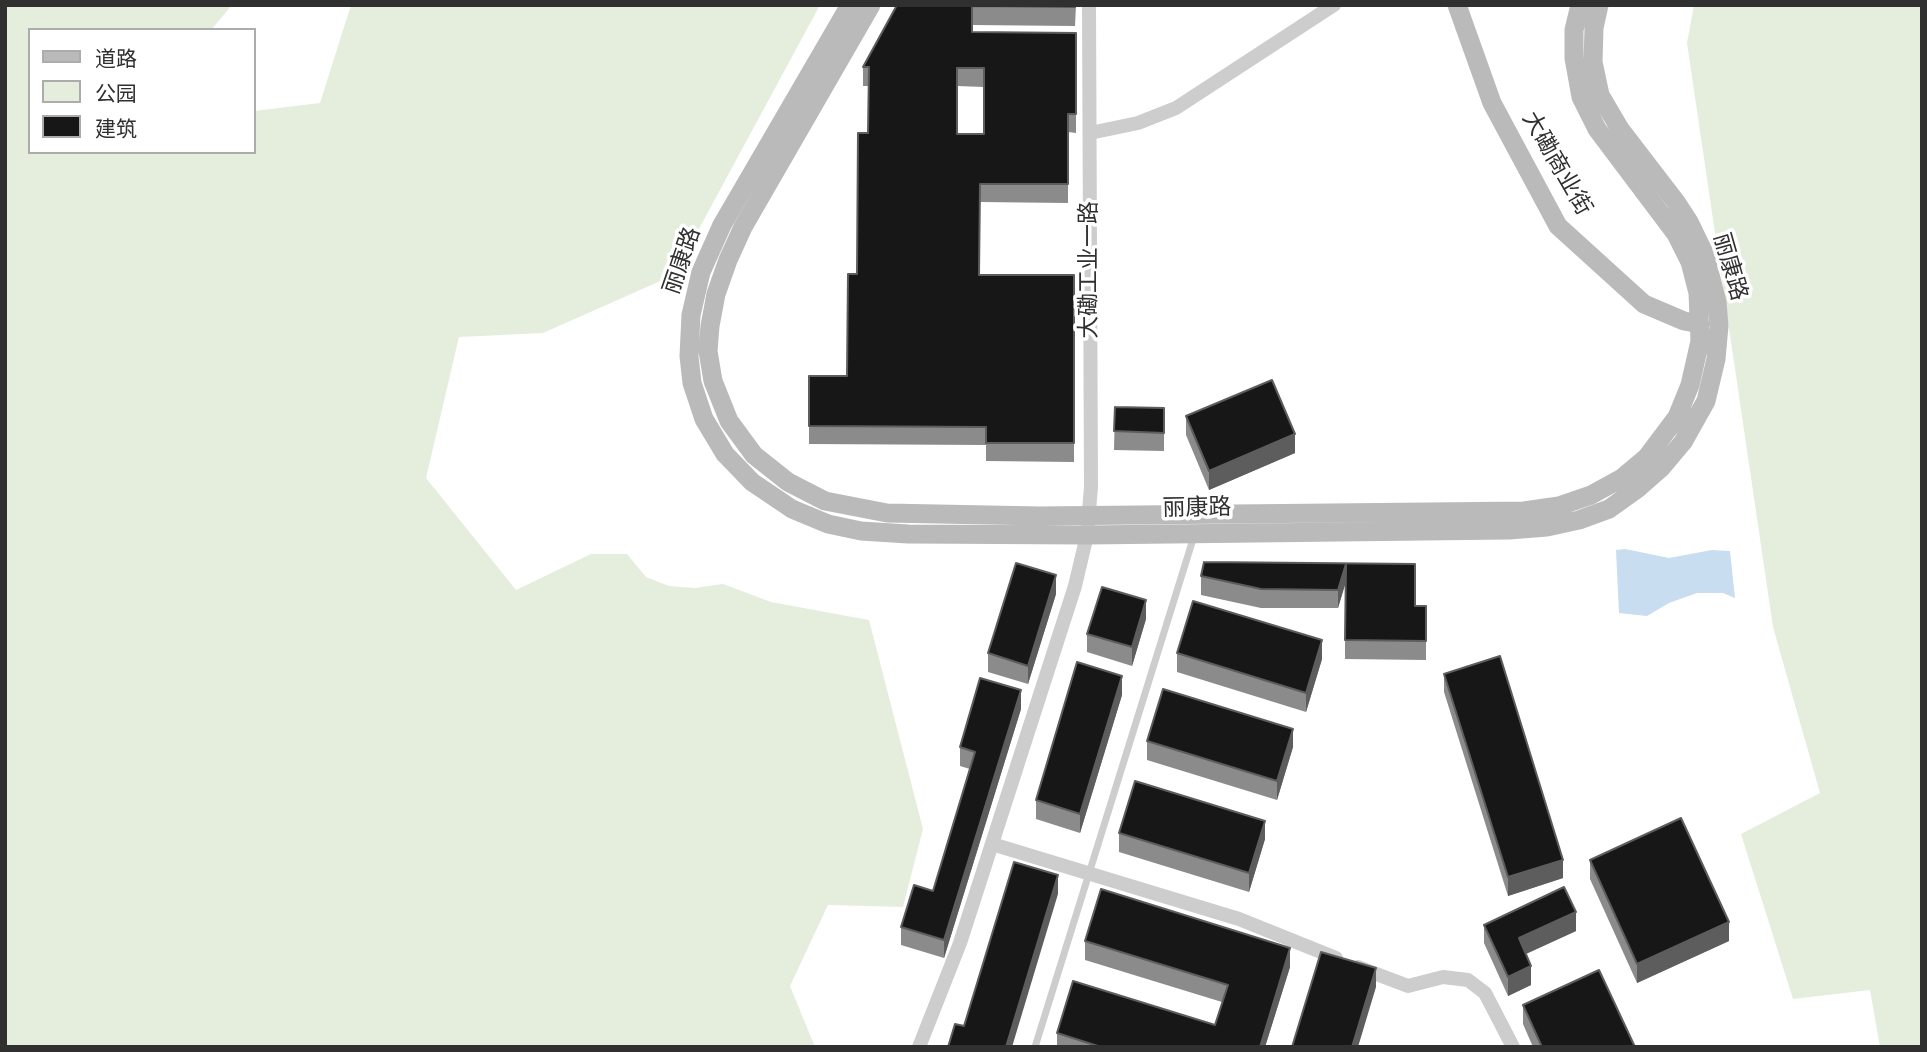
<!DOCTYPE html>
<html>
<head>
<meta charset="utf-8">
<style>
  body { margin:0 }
  #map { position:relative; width:1927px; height:1052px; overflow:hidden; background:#fff; font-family:"Roboto Condensed","Noto Sans SC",sans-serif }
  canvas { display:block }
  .frame { position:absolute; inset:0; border:7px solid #303030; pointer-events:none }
  .legend { position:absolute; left:28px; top:28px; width:228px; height:126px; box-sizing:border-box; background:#fff; border:2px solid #acacac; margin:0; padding:9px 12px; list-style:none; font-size:21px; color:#303030 }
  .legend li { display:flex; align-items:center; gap:14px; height:35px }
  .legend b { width:35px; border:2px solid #acacac }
</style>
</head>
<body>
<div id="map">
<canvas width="1927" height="1052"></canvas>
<div class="frame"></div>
<ul class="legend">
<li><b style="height:9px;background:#bababa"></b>道路</li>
<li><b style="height:19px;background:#e5eedd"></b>公园</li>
<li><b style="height:19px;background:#171717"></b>建筑</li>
</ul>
</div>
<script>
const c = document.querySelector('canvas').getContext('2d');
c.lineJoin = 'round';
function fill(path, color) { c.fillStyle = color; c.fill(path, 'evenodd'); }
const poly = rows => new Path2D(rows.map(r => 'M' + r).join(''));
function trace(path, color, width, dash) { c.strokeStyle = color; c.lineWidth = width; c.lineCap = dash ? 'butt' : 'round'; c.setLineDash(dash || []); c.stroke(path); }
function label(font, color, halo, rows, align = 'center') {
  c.font = font + ' "Roboto Condensed","Noto Sans SC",sans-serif'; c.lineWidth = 7; c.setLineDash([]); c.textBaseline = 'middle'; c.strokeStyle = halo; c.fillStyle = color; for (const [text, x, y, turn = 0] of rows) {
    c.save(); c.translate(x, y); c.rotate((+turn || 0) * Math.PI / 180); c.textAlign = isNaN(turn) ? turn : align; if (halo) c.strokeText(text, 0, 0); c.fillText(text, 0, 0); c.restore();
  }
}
fill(poly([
  [5,5,232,5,211,30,30,30,30,152,254,152,254,111,320,103,351,5,820,5,674,275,543,333,459,337,426,478,516,590,591,554,627,554,646,577,669,586,695,588,723,584,771,602,869,620,923,829,903,907,828,905,790,986,815,1047,5,1047],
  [1694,5,1922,5,1922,1047,1880,1047,1870,990,1793,999,1741,834,1820,793,1773,627,1687,43]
]), '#e5eedd');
fill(poly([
  [1625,549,1669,558,1712,550,1730,551,1735,598,1723,593,1697,593,1669,603,1647,616,1619,613,1616,550]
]), '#c8ddef');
trace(poly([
  [1035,1047,1194,536]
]), '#cdcdcd', 7);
trace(poly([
  [1090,133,1138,123,1176,108,1334,5],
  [992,844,1239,919,1336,958],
  [1358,967,1408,986,1443,977,1468,980,1485,993,1513,1047],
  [919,1047,960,943,1075,586,1087,535,1091,487,1089,5]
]), '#cdcdcd', 14);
trace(poly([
  [850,5,722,225,701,272,691,315,689,356,692,383,704,419,725,454,752,482,792,509,828,524,861,531,908,534,1087,535,1509,530,1547,527,1579,520,1609,509,1637,489,1662,467,1683,442,1706,401,1716,359,1719,326,1717,302,1705,255,1689,222,1676,202,1620,129,1600,95,1593,62,1594,28,1599,5],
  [871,5,743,227,728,260,716,294,710,326,708,351,713,381,729,421,754,455,788,482,825,501,887,513,1040,516,1524,511,1559,506,1591,495,1622,478,1647,457,1677,417,1690,385,1700,341,1698,293,1690,262,1676,234,1597,129,1581,97,1574,58,1574,30,1580,5],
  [1457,5,1492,103,1558,226,1644,304,1684,321,1700,324]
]), '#bababa', 19);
fill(poly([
  [897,5,1076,5,1075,26,972,25,972,32,1076,33,1076,133,1068,132,1068,203,980,202,980,275,1074,275,1074,462,986,461,986,445,809,444,809,376,847,376,857,274,868,133,869,86,863,86,863,67],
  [957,86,984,87,984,134,957,134],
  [1115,407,1164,408,1164,451,1114,450],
  [1186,416,1295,453,1209,490,1186,435],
  [1415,564,1415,606,1426,606,1426,660,1345,659,1345,583,1338,608,1261,608,1201,595,1201,576],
  [1056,594,1028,684,988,672,988,653],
  [1146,619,1132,666,1087,652,1087,634],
  [1177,653,1322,659,1306,712,1177,672],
  [1444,674,1563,878,1508,896,1444,692],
  [1122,695,1080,833,1036,819,1036,800],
  [1021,709,944,958,901,945,901,927,933,891,970,769,960,766,960,747],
  [1147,741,1293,747,1277,800,1147,760],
  [1119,833,1265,839,1249,892,1119,852],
  [1590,860,1729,941,1637,983,1590,879],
  [1484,925,1576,931,1526,954,1531,985,1508,996,1484,943],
  [1085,941,1290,967,1265,1047,1057,1047,1057,1033,1215,1025,1222,1002,1085,960],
  [1523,1005,1635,1047,1533,1047,1523,1024]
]), '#8b8b8b');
fill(poly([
  [1295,434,1295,453,1209,490,1209,471],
  [1346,564,1346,582,1338,608,1338,590],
  [1056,575,1056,594,1028,684,1028,666],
  [1146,600,1146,619,1132,666,1132,647],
  [1322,640,1322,659,1306,712,1306,693],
  [1122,676,1122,695,1080,833,1080,814],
  [1021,690,1021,709,944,958,944,940],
  [1293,729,1293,747,1277,800,1277,781],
  [1265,821,1265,839,1249,892,1249,873],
  [1563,860,1563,878,1508,896,1508,877],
  [1058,875,1058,894,1012,1047,1006,1047],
  [1576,912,1576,931,1519,957,1519,938],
  [1729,922,1729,941,1637,983,1637,964],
  [1290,948,1290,967,1265,1047,1260,1047],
  [1531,966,1531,985,1508,996,1508,977],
  [1376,968,1376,987,1358,1047,1352,1047]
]), '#5d5d5d');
const building = poly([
  [897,5,1075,5,1075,7,972,6,972,32,1076,33,1076,114,1068,114,1068,184,980,184,979,275,1074,275,1074,443,986,443,986,427,809,426,809,376,847,376,848,274,857,274,858,133,868,133,869,67,863,67,897,5],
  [957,68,984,68,984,134,957,134,957,68],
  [1272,380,1295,434,1209,471,1186,416,1272,380],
  [1115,407,1164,408,1164,433,1114,431,1115,407],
  [1204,562,1415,564,1415,606,1426,606,1426,641,1345,640,1346,564,1338,590,1261,589,1201,576,1204,562],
  [1016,563,1056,575,1028,666,988,653,1016,563],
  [1102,587,1146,600,1132,647,1087,634,1102,587],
  [1193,601,1322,640,1306,693,1177,653,1193,601],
  [1500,656,1563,860,1508,877,1444,674,1500,656],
  [1077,662,1122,676,1080,814,1036,800,1077,662],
  [980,678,1021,690,944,940,901,927,914,885,933,891,975,752,960,747,980,678],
  [1163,689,1293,729,1277,781,1147,741,1163,689],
  [1135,781,1265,821,1249,873,1119,833,1135,781],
  [1681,818,1729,922,1637,964,1590,860,1681,818],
  [1014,862,1058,875,1006,1047,948,1047,955,1024,964,1026,1014,862],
  [1564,887,1576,912,1519,938,1531,966,1508,977,1484,925,1564,887],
  [1101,889,1290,948,1260,1047,1101,1047,1057,1033,1073,981,1215,1025,1228,985,1085,941,1101,889],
  [1321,952,1376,968,1352,1047,1292,1047,1321,952],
  [1599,970,1635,1047,1542,1047,1523,1005,1599,970]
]);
fill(building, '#171717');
trace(building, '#5d5d5d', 2);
label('23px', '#303030', '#fff', [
  ["大磡商业街",1556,164,60],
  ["丽康路",683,261,-71],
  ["丽康路",1729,267,74],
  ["大磡工业一路",1090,270,-90],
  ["丽康路",1197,509,-1]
]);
</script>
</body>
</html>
